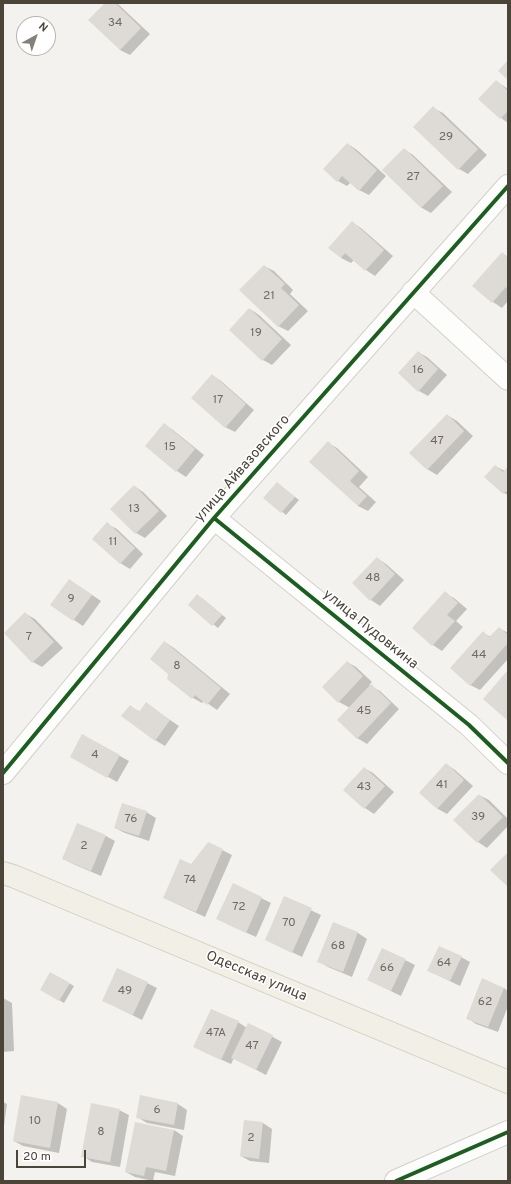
<!DOCTYPE html>
<html>
<head>
<meta charset="utf-8">
<style>
  body { margin:0 }
  #map { position:relative; width:511px; height:1184px; overflow:hidden; background:#f4f2ee; font-family:Overpass,sans-serif }
  canvas { display:block }
  .frame { position:absolute; inset:0; border:4px solid #4b4439; pointer-events:none }
  .north { position:absolute; left:16px; top:16px; width:40px; height:40px; box-sizing:border-box; background:#fff; border:1px solid #b7b4b0; border-radius:50%; rotate:40deg; font-size:11px; font-weight:700; line-height:16px; text-align:center; color:#4b4439 }
  .north::after { content:''; display:block; margin:auto; width:14px; height:18px; background:#868178; clip-path:polygon(50% 0,100% 100%,50% 72%,0 100%) }
  .scale { position:absolute; left:16px; top:1150px; width:70px; height:18px; box-sizing:border-box; border:2px solid #4b4439; border-top:0; padding-left:5px; font-size:12px; line-height:14px; white-space:nowrap; color:#4b4439; -webkit-text-stroke:3px #fff; paint-order:stroke }
</style>
</head>
<body>
<div id="map">
<canvas width="511" height="1184"></canvas>
<div class="frame"></div>
<div class="north">N</div>
<div class="scale">20 m</div>
</div>
<script>
const c = document.querySelector('canvas').getContext('2d');
c.lineJoin = 'round';
function fill(path, color) { c.fillStyle = color; c.fill(path, 'evenodd'); }
const poly = rows => new Path2D(rows.map(r => 'M' + r).join(''));
function trace(path, color, width, dash) { c.strokeStyle = color; c.lineWidth = width; c.lineCap = dash ? 'butt' : 'round'; c.setLineDash(dash || []); c.stroke(path); }
function label(font, color, halo, rows, align = 'center') {
  c.font = font + ' Overpass,sans-serif'; c.lineWidth = 3; c.setLineDash([]); c.textBaseline = 'middle'; c.strokeStyle = halo; c.fillStyle = color; for (const [text, x, y, turn = 0] of rows) {
    c.save(); c.translate(x, y); c.rotate((+turn || 0) * Math.PI / 180); c.textAlign = isNaN(turn) ? turn : align; if (halo) c.strokeText(text, 0, 0); c.fillText(text, 0, 0); c.restore();
  }
}
fill(poly([
  [106,3,116,3,119,5,150,34,130,55,120,50],
  [496,81,508,89,508,123,501,118,480,99],
  [433,108,443,113,487,155,468,174,459,169],
  [348,144,357,150,386,176,369,195,359,190,351,182,347,186,338,181],
  [404,149,413,155,452,192,431,213,422,208,384,170],
  [352,222,361,228,393,256,375,276,366,270,354,260,351,263,341,258],
  [502,253,508,257,508,301,502,308,493,302,474,285],
  [264,266,274,271,293,290,290,294,308,311,288,331,278,326],
  [250,309,259,315,291,345,272,365,263,360],
  [418,352,427,357,447,375,428,396,419,391],
  [212,375,221,381,254,410,235,432,225,427],
  [447,415,457,421,473,436,437,475,427,469],
  [164,424,173,430,204,455,186,477,177,471,146,446],
  [328,443,337,448,368,477,359,487,376,502,368,511,358,506],
  [495,466,505,471,508,467,508,495,504,493],
  [277,483,299,500,286,515,265,498],
  [134,486,143,492,167,516,145,538,136,533],
  [107,524,117,529,143,554,130,569,120,563],
  [377,558,386,564,404,580,380,606,371,600],
  [79,586,101,601,83,626,51,605],
  [445,593,454,598,467,609,456,621,463,627,442,651,433,645,413,628],
  [202,598,226,618,218,628,189,605],
  [26,614,35,619,63,648,42,667,33,662],
  [499,628,508,633,508,659,480,690,470,685,483,633,491,637],
  [165,642,174,648,230,694,217,710,204,701,202,703,193,698,169,674],
  [347,662,356,667,372,682,369,685,380,691,399,709,367,744,357,738,350,708,339,702],
  [146,704,179,726,165,746,155,740,130,706,140,712],
  [83,736,129,761,117,782,71,756],
  [446,764,455,770,473,786,447,814,438,809,420,792],
  [364,768,373,773,394,792,374,814,365,808,345,790],
  [479,795,489,800,508,819,508,826,487,848,478,842],
  [146,812,156,818,149,841,125,833,115,828],
  [106,836,115,841,101,876,73,864,63,859],
  [208,843,232,855,205,917,164,898,192,866],
  [233,884,271,903,256,937,227,924],
  [285,898,321,915,302,957,267,940],
  [333,923,358,933,367,939,352,977,328,967,318,961],
  [383,949,415,965,401,996,368,980],
  [461,957,470,962,460,986,429,971],
  [51,973,74,986,64,1003,41,989],
  [147,983,157,988,142,1020,104,1001],
  [504,988,508,991,508,1006,498,1032,476,1024,467,1018],
  [3,998,12,1003,14,1051,3,1052],
  [238,1022,247,1028,249,1024,282,1042,266,1075,234,1058,231,1064,204,1052],
  [141,1097,178,1104,187,1110,184,1130,147,1123,137,1117],
  [3,1102,7,1104,3,1133],
  [58,1103,67,1109,59,1153,23,1146,14,1141],
  [119,1110,129,1115,120,1167,92,1162,83,1156],
  [263,1123,272,1129,269,1163,250,1161,241,1156],
  [174,1130,183,1136,175,1176,155,1172,153,1181,135,1177,126,1172]
]), '#0003');
fill(poly([
  [105,3,115,3,141,28,120,50,88,20],
  [508,60,508,80,498,71],
  [496,80,508,91,508,111,500,119,478,99],
  [433,106,478,149,458,170,413,127],
  [347,143,377,170,359,191,342,176,337,182,323,169],
  [404,148,443,186,421,208,382,170],
  [352,221,384,250,365,271,345,253,341,258,328,248],
  [502,252,508,258,508,289,506,287,492,303,472,286],
  [264,265,285,284,281,288,299,305,278,327,239,290],
  [249,308,282,339,262,361,229,330],
  [418,351,438,369,418,392,398,373],
  [212,374,246,404,225,428,191,398],
  [447,414,464,431,427,470,409,453],
  [164,423,195,449,176,472,145,446],
  [328,441,359,471,350,481,367,496,358,506,309,462],
  [495,465,503,472,508,466,508,493,506,491,503,494,484,477],
  [277,482,295,497,281,513,263,498],
  [134,485,159,511,135,534,110,509],
  [107,522,135,548,120,564,92,539],
  [377,557,395,574,370,601,352,583],
  [69,579,92,595,73,621,50,605],
  [445,591,458,603,447,615,455,621,432,646,412,628],
  [197,594,222,615,212,626,188,605],
  [25,612,54,642,32,663,4,633],
  [499,627,508,635,508,643,470,686,450,668,483,631,489,637],
  [164,641,221,688,207,705,195,695,192,699,167,679,168,674,150,659],
  [347,661,363,676,338,703,322,687],
  [508,670,508,721,483,699],
  [371,684,391,703,357,739,337,720],
  [146,702,170,720,155,741,121,716,130,705,139,712],
  [82,734,120,755,107,778,70,757],
  [446,763,464,780,437,809,419,793],
  [364,767,385,786,364,809,343,790],
  [479,794,503,817,477,843,453,820],
  [122,803,147,811,139,836,114,828],
  [77,823,106,835,91,871,62,859],
  [208,842,223,849,196,912,163,898,180,859,191,864],
  [508,852,508,887,490,870],
  [233,883,262,897,246,933,216,919],
  [284,896,312,908,292,953,265,940],
  [333,922,358,932,343,972,317,962],
  [439,946,462,956,450,981,427,971],
  [382,948,406,959,391,991,367,980],
  [117,968,148,982,133,1015,102,1001],
  [50,972,70,983,59,1001,40,990],
  [482,978,504,988,488,1027,466,1019],
  [211,1009,239,1021,221,1060,193,1047],
  [248,1023,273,1035,256,1070,231,1058],
  [21,1095,58,1102,50,1148,13,1141],
  [140,1095,178,1103,174,1125,136,1118],
  [91,1103,120,1109,110,1162,81,1157],
  [244,1120,263,1122,259,1159,240,1156],
  [135,1122,174,1130,166,1171,146,1167,144,1176,125,1172]
]), '#dedbd6');
const minor = poly([
  [413,292,508,379],
  [214,518,469,725,508,763],
  [3,773,214,518,508,186],
  [396,1181,508,1132]
]);
const major = poly([
  [3,873,13,876,508,1082]
]);
trace(minor, '#d2d0cb', 24);
trace(major, '#d6cebb', 24);
trace(minor, '#fdfdfc', 22);
trace(major, '#f2efe6', 22);
trace(poly([
  [214,518,469,725,508,763],
  [3,773,214,518,508,186],
  [396,1181,508,1132]
]), '#1b5e20', 4);
label('12px', '#706a61', null, [
  ["34",115,24],
  ["29",446,138],
  ["27",413,178],
  ["21",269,297],
  ["19",256,334],
  ["16",418,371],
  ["17",218,401],
  ["47",437,442],
  ["15",170,448],
  ["13",134,510],
  ["11",113,543],
  ["48",373,579],
  ["9",71,600],
  ["7",29,638],
  ["44",479,656],
  ["8",177,667],
  ["45",364,712],
  ["4",95,756],
  ["41",442,786],
  ["43",364,788],
  ["39",478,818],
  ["76",131,820],
  ["2",84,847],
  ["74",190,881],
  ["72",239,908],
  ["70",289,924],
  ["68",338,947],
  ["64",444,964],
  ["66",387,969],
  ["49",125,992],
  ["62",485,1003],
  ["47А",216,1034],
  ["47",252,1047],
  ["6",157,1111],
  ["10",35,1122],
  ["8",101,1133],
  ["2",251,1139]
]);
label('14px', '#4b4439', '#fff', [
  ["улица Айвазовского",243,469,-49],
  ["улица Пудовкина",370,630,39],
  ["Одесская улица",256,977,23]
]);
</script>
</body>
</html>
